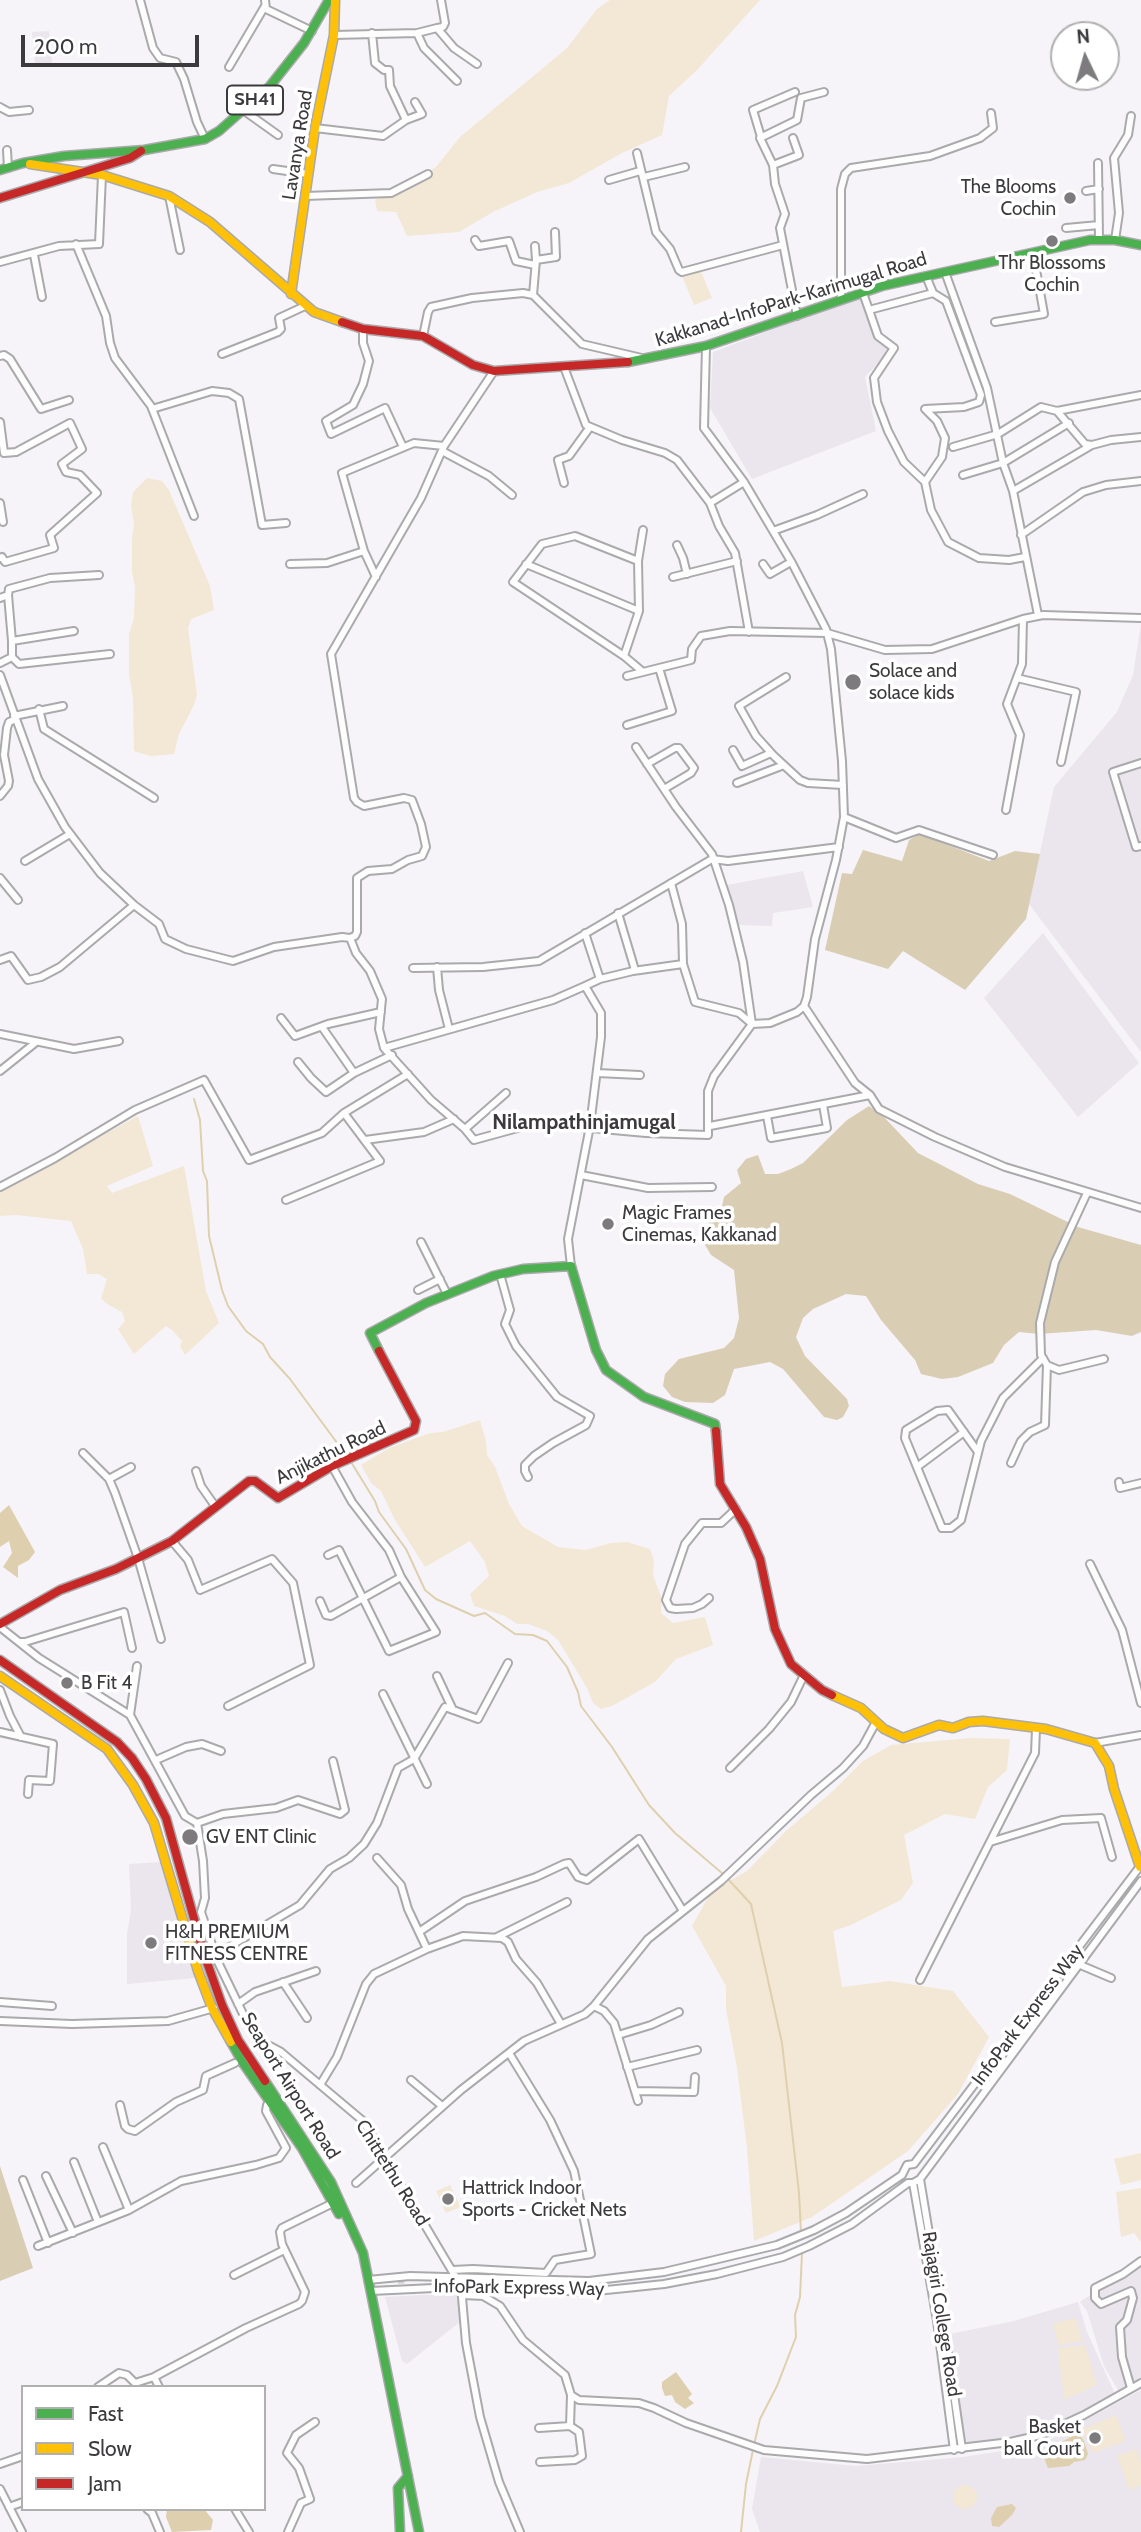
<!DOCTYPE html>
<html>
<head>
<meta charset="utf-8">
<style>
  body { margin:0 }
  #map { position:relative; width:1141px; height:2532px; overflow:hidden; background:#f6f4f8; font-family:Cabin,sans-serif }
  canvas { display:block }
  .legend { position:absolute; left:21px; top:2385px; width:245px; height:126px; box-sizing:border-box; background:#fff; border:2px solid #b1b0b1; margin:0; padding:9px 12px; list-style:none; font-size:21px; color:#3c3a3d }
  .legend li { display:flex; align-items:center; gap:14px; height:35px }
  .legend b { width:35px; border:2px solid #b1b0b1 }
  .north { position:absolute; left:1050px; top:21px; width:70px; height:70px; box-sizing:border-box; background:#fff; border:2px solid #b1b0b1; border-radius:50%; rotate:355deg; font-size:19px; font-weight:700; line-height:28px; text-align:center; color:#3c3a3d }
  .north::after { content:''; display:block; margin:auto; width:24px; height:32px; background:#7d7b7e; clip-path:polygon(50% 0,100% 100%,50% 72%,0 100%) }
  .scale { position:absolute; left:21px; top:35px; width:178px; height:32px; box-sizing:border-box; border:4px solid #3c3a3d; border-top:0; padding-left:9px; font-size:21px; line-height:24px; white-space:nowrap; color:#3c3a3d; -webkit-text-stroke:5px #fff; paint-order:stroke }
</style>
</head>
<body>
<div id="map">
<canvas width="1141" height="2532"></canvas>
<ul class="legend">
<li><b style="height:9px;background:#4caf50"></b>Fast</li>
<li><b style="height:9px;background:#ffc107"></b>Slow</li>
<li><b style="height:9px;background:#c62828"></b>Jam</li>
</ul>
<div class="north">N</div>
<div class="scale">200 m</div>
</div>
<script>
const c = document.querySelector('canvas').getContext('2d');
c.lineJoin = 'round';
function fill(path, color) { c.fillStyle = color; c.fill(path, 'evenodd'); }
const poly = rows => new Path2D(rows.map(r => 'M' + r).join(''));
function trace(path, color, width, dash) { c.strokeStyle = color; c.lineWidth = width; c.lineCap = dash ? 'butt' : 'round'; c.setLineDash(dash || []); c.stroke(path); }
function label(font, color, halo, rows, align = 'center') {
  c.font = font + ' Cabin,sans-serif'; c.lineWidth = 7; c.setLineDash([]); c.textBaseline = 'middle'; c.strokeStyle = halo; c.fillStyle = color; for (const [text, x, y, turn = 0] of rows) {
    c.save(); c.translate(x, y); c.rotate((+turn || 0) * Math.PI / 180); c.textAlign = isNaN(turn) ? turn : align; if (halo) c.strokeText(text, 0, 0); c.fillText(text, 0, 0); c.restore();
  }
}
fill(poly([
  [49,31,52,63,35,65,32,32],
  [864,295,878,336,892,349,865,377,876,431,752,479,710,408,713,352],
  [1141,624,1141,1052,1029,904,1054,787,1117,712,1133,675],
  [803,871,813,907,773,913,772,926,737,925,727,885],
  [1043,933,1139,1063,1078,1117,984,998],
  [161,1862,195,1978,127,1984,127,1934,131,1910,129,1864],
  [1141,2260,1141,2379,1119,2392,1104,2366,1087,2311,1080,2302],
  [424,2295,459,2295,461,2321,407,2364,402,2361,385,2297],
  [1078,2302,1087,2332,1116,2396,1054,2429,965,2444,950,2334,1014,2321],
  [1141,2390,1141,2532,760,2532,752,2509,761,2457,856,2466,963,2457,1040,2445]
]), '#ebe5ed');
fill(poly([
  [610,0,760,0,697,70,669,96,662,135,622,153,569,183,537,192,493,212,459,232,407,236,396,212,377,211,375,200,436,167,460,137,567,48,597,9],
  [700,269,712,298,694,305,682,276],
  [147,478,162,481,169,490,210,586,214,610,191,619,188,628,197,695,194,705,179,734,174,754,150,756,134,751,133,698,129,674,129,634,134,618,135,587,132,572,132,539,134,524,131,506,133,492],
  [138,1116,153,1166,107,1186,112,1193,184,1166,206,1291,219,1323,185,1355,180,1346,182,1341,172,1330,166,1326,134,1354,118,1329,125,1321,122,1312,107,1304,101,1298,107,1279,98,1274,87,1274,83,1249,71,1221,16,1215,0,1216,0,1191],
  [480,1420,486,1441,487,1455,495,1467,509,1504,522,1526,558,1547,586,1550,611,1543,627,1542,650,1549,654,1561,653,1575,661,1597,661,1613,673,1623,705,1617,713,1645,676,1659,655,1682,612,1706,601,1709,593,1703,587,1688,558,1640,547,1631,528,1624,517,1624,505,1616,474,1606,470,1594,489,1576,485,1562,470,1541,425,1567,395,1520,381,1491,371,1483,361,1465,389,1448,430,1433,443,1432],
  [970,1738,1010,1739,1007,1770,988,1787,975,1819,945,1814,904,1835,913,1883,901,1900,851,1925,833,1931,842,1987,890,1981,953,1991,989,2037,958,2094,908,2151,812,2217,754,2241,747,2148,737,2068,726,2009,726,1986,692,1926,711,1892,747,1871,787,1830,833,1791,863,1761,891,1745],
  [1141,2153,1141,2180,1121,2185,1114,2159],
  [450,2185,461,2207,446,2213,436,2191],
  [1141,2188,1141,2242,1134,2233,1121,2237,1116,2192],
  [1076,2318,1082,2341,1058,2345,1053,2323],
  [1085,2345,1097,2385,1064,2400,1058,2348],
  [1116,2415,1126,2441,1093,2453,1083,2429],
  [1136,2449,1141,2462,1141,2485,1129,2490,1117,2456],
  '953 2497a12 12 0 1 1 24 0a12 12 0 1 1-24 0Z'
]), '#f2e8d5');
fill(poly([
  [920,834,989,861,1015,851,1040,854,1026,919,965,990,903,951,888,969,825,950,842,873,852,874,863,850,902,861,909,840],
  [869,1106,884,1117,918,1153,978,1184,1010,1194,1078,1227,1141,1245,1141,1332,1132,1336,1096,1330,1039,1334,1019,1332,1004,1345,993,1363,958,1377,942,1379,921,1374,915,1360,881,1320,866,1296,846,1294,813,1309,803,1318,796,1337,805,1356,847,1399,849,1406,843,1417,837,1420,824,1417,783,1369,770,1362,734,1369,725,1395,713,1403,685,1402,672,1397,663,1386,665,1374,679,1359,724,1348,734,1338,739,1318,734,1270,711,1255,701,1238,707,1225,721,1211,724,1197,741,1183,737,1170,746,1159,758,1155,765,1174,778,1174,791,1169,803,1163,847,1120],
  [0,2166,33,2268,0,2281]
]), '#d9ceb4');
fill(poly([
  [9,1505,35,1552,29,1560,18,1566,18,1578,3,1567,12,1553,9,1541,0,1547,0,1513],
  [676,2372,692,2394,688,2398,694,2403,685,2409,675,2402,672,2395,665,2396,662,2388,662,2382],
  [1076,2434,1080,2435,1084,2441,1088,2454,1085,2460,1074,2462,1069,2466,1048,2468,1042,2453],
  [1012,2504,1016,2508,1012,2515,999,2527,992,2526,991,2518,997,2507],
  [167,2509,204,2509,213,2520,211,2530,172,2532,166,2517]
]), '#ded0ae');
trace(poly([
  [194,1099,200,1120,203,1171,207,1181,209,1236,222,1290,228,1306,246,1331,263,1344,270,1357,290,1379,346,1455],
  [351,1462,375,1501,379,1512,406,1549,425,1590,436,1599,474,1616,485,1613,515,1634,533,1635,547,1641,567,1667,578,1692,581,1706,612,1747,649,1805,675,1833,723,1874],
  [727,1878,751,1904,782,2043,799,2193,801,2233],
  [754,2445,760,2419,777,2386,796,2337,795,2315,800,2297,802,2253],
  [741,2532,746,2484,753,2450]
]), '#ded0ae', 2);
trace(poly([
  [398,2281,406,2280]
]), '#d1cfd3', 6, [6, 3]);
const street = poly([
  [140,0,153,48,160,58,176,62,184,79,197,122,205,139],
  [265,0,266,9,312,31],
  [437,28,443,27,445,23,441,0],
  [417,33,437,28,454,48,477,64],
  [334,35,417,33,424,48,457,81],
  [229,67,265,6],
  [0,107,9,112,29,110],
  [243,110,278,135],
  [406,120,422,114,415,102],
  [315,128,383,136,406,120,390,86,389,70,384,70,375,63,372,33],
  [761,137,753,110,795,92],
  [7,150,8,168],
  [637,153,656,232,670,249,679,270,682,272,783,245],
  [1098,163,1099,239],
  [773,165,799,155,793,138],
  [273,169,308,174],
  [644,177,685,167],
  [609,180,640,171],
  [1086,191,1099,189],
  [169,196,180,250],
  [305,196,391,193,428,174],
  [1066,228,1099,225],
  [475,240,479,246,509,241,516,261,535,265],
  [1115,240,1119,213,1114,158,1128,135,1131,116],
  [76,244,106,316,110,343,115,358,151,406,194,516],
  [535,246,536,260],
  [34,255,42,297],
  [0,262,59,246,99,244,102,175],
  [945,272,987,388,1003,463,1013,491,1038,615],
  [863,293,869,310],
  [933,293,869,310,878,336,894,348,874,378,877,402,888,431,904,462,925,482,931,510,948,542,979,558,1009,560,1025,557],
  [533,295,536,260,556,257,555,232],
  [841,300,841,189,845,174,851,168,930,156,980,138,993,128,991,113],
  [797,316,780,228,785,214,775,184,773,165,760,138,797,120,801,98,824,92],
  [995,322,1044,314,1033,253],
  [363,329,363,343,369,361,363,384,353,405,326,421,331,434,385,408,403,447],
  [423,336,428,312,431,307,472,298,523,293,533,295,582,344,642,358],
  [222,354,278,332,281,329,279,318,305,306],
  [0,356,4,355,10,359,41,409,69,400],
  [564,367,586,425,622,440,665,453,677,460,710,503,719,526,735,553,749,632],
  [152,409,212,391,229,393,239,399,262,525,286,523],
  [1057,411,1085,444,1092,445],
  [0,422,4,453,16,452,70,423,82,449,62,464,66,472,80,475,97,493,50,535,54,548,5,562,2,557,0,558],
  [953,447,998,434,1041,407,1057,411,1141,395],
  [442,451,489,476,512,495],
  [963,475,1003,463,1069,423],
  [925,482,942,457,945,438,937,421,925,409,964,407,979,402,981,395,946,301,933,293,926,276],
  [564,483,558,460,569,456,590,427],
  [1013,491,1092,445,1111,440,1141,437],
  [0,503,3,522],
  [710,503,744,482],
  [773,531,817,515,863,494],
  [1021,535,1083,492,1106,485,1141,481],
  [677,545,683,558,687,574],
  [638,561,643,530],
  [290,564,327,563,364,551],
  [526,564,639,611],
  [763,564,770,574,791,562],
  [376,577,364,551,342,473,414,443,444,446],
  [673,577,737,561],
  [8,595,12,641],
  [0,598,8,595,9,589,50,578,99,575],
  [624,656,639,611,638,561,575,536,542,544,513,582,624,656,643,672],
  [12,657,19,664,110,654],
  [0,663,12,657,12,641,74,631],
  [0,675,38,779,65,827,100,873,134,905,159,924,165,939,186,949,233,961,274,947,342,937,350,938,356,953,370,971,382,999,379,1029,384,1048,431,1100,465,1129,474,1140,536,1123,646,1133,708,1135,708,1091,714,1076,752,1024,770,1023,797,1012,804,1006,807,997,815,939,836,860,844,817,842,761,831,649,826,629,792,563,744,482,704,428,706,346],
  [627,676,691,660,692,649,701,636,730,631,827,633,885,650,932,649,1023,619,1043,615,1141,618],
  [786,677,739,706,756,736,774,756,800,780,808,783,843,785],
  [1017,678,1076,692,1061,762],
  [39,709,44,729,154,798],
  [14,716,63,706],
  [627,725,672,711,659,668],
  [636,747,676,807,712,854,729,905,743,962,752,1024],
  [733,750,742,766,771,753],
  [1141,763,1113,772,1136,847,1141,846],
  [647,764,675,748,679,748,694,768,691,773,664,789],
  [737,783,784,765],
  [0,796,8,786,9,781,4,755,7,728,9,722,16,719],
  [1006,810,1020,735,1007,704,1022,664,1023,619],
  [844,817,896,838,919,830,993,855],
  [25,861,70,834],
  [0,878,18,900],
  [671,883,682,924,683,964],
  [618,913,635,970],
  [585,933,600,979],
  [350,938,355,936,357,932,357,878,368,871,392,869,408,860,422,856,426,847,421,824,412,800,404,798,364,806,357,802,354,798,331,654,421,498,444,446,494,371],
  [0,960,11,956,28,980,41,977,60,967,134,905],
  [437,967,439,990,449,1029],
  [413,968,483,967,539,961,712,859,728,861,839,847],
  [585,986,600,979,633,971,683,964,695,1002,739,1013,752,1024],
  [804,1006,855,1083,870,1095,879,1109,935,1137,1005,1167,1141,1208],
  [281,1018,295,1036,328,1024,381,1012],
  [322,1027,354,1073],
  [0,1034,74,1049,119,1041],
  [384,1048,553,1000,585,986,601,1013,601,1037,590,1126,568,1239,571,1266],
  [298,1062,311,1078,326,1092,354,1073,392,1055],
  [0,1071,35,1043],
  [597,1073,640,1075],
  [767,1116,771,1138,827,1128,823,1105],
  [710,1126,870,1095],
  [465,1129,506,1093],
  [365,1140,424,1132,454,1119],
  [581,1175,648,1188,712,1187],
  [0,1187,55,1158,135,1110,204,1080,249,1160,322,1133,344,1113,408,1074],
  [1087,1193,1055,1262,1040,1323,1041,1355,1047,1365,1059,1370,1104,1359],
  [286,1200,380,1161,344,1113],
  [421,1242,447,1294],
  [500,1274,510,1310,505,1324,516,1346,557,1397,590,1416,586,1425,553,1443,534,1456,525,1465,525,1471,528,1477],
  [418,1290,440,1279],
  [978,1452,948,1410,937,1411,906,1430,905,1438,942,1528,951,1528,961,1520,981,1441,1003,1398,1043,1358],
  [83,1453,109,1479,115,1493,138,1558,161,1639],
  [1011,1463,1021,1441,1030,1432,1045,1425,1047,1365],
  [917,1467,964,1432],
  [196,1471,201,1486,215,1506],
  [109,1479,131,1467],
  [1119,1482,1120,1488,1141,1483],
  [172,1541,188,1560,200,1590,272,1559,293,1583,310,1665,228,1706],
  [328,1555,339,1550,389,1651,436,1632,401,1577],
  [1090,1564,1122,1630,1141,1703],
  [709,1598,702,1604,693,1608,676,1609,670,1608,666,1600,685,1544,702,1523,721,1523,736,1509],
  [320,1601,326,1615,331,1616,401,1577,389,1550,352,1502,332,1466],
  [0,1627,39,1658,130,1715,185,1816,197,1823,203,1861,205,1898,201,1912,217,1960,245,2018,266,2044,281,2052,363,2121,461,2286,466,2343,480,2417,499,2482,520,2532],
  [20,1642,25,1642,124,1612,132,1648],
  [437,1676,453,1710],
  [0,1690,10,1716,21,1737],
  [383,1694,427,1784],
  [130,1715,137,1666],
  [0,1732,53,1744,50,1781,29,1780,28,1794],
  [1095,1743,1141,1735],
  [156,1760,186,1747,202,1744,221,1751],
  [730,1768,769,1729,791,1702,804,1675],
  [197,1823,223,1814,276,1808,298,1800,340,1814,345,1810,333,1761],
  [990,1842,1062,1820,1101,1818,1112,1857],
  [419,1932,465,1901,536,1877,564,1864,569,1863,578,1877,587,1880,639,1839,683,1911],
  [497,1937,567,1902],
  [427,1949,463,1936,502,1938,508,1942,516,1959,537,1983,561,2024],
  [217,1960,232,1945,300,1905,330,1869,349,1858,364,1844,377,1823,398,1768,414,1759,445,1707,478,1719,508,1663],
  [1078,1964,1111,1978],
  [920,1980,1035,1753,1036,1729],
  [283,1982,307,2018],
  [0,2002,52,2006],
  [238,2004,255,1992,316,1971],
  [594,2006,604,2011,614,2023,638,2101],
  [0,2021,72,2024,168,2021,214,2008],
  [618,2035,651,2025,679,2012],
  [627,2067,697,2050],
  [411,2080,442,2106],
  [320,2085,337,2057,366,1984,374,1974,427,1949,408,1909,401,1885,377,1858],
  [635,2091,694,2092,695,2077],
  [120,2105,125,2126,128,2129,135,2131,176,2102,203,2090,206,2076,235,2063],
  [103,2147,129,2210],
  [74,2162,98,2222],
  [46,2176,73,2233],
  [920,2179,941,2305,962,2449],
  [23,2180,48,2243],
  [356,2183,461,2090,524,2041,585,2014,594,2006,648,1939,721,1881,811,1795,843,1768,863,1746,876,1722],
  [913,2183,937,2321,954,2450],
  [38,2246,129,2210,181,2181,256,2165,279,2158,286,2148,266,2111,267,2105,273,2100],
  [452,2270,473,2269,546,2273,555,2260,591,2254,574,2171,550,2120,509,2053],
  [234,2275,284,2250],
  [368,2280,410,2276,589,2281,664,2272,777,2245,814,2230,846,2213,902,2175,907,2165,914,2164,1141,1865],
  [371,2291,476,2286,586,2292,626,2288,664,2284,717,2274,783,2257,809,2246,852,2224,908,2183,913,2183,920,2179,1141,1881],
  [464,2295,483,2296,500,2306,523,2340,565,2375,571,2395,579,2400,639,2403,654,2408,686,2423,764,2450,867,2459,1010,2442,1041,2435,1084,2415,1141,2383],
  [154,2377,159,2387],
  [98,2387,119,2373,127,2375,135,2383,154,2377,246,2328,299,2304,302,2301,305,2292,282,2244,280,2232,282,2228,335,2202],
  [1131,2388,1122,2357,1120,2327,1127,2320,1133,2298,1131,2291,1101,2304,1095,2298,1095,2288,1123,2274,1141,2261],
  [539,2428,570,2426],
  [540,2462,575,2460,582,2456,579,2432,570,2426,571,2395],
  [0,2464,23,2456],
  [0,2489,22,2532],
  [9,2507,23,2502],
  [147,2509,152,2513,160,2532],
  [235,2509,249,2532],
  [288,2532,301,2503,310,2499,299,2468,287,2453,296,2435,315,2422]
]);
const fast = poly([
  [0,170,23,163,64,156,144,150,205,139,219,131,270,86,304,43,329,0],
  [628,362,706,346,882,286,1090,240,1115,240,1141,245],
  [379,1351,370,1333,426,1303,493,1276,523,1269,571,1266,596,1350,606,1370,644,1397,715,1424,716,1431],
  [231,2042,243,2063,302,2148,339,2214],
  [265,2081,331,2182,363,2253,419,2532],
  [400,2532,398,2488,408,2476]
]);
const slow = poly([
  [30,164,102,175,169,196,210,222,314,312,342,322],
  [291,294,315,128,334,35,335,0],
  [0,1676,107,1749,133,1785,154,1823,198,1971,212,2008,231,2042],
  [832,1695,861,1708,884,1729,903,1738,939,1725,953,1728,969,1722,983,1721,1046,1729,1095,1743,1109,1766,1114,1789,1140,1867]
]);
const jam = poly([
  [0,198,130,158,141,151],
  [342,322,363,329,423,336,473,365,494,371,628,362],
  [716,1431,720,1484,746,1527,760,1559,775,1629,791,1664,822,1690,832,1695],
  [0,1624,60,1590,116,1569,172,1541,249,1481,255,1481,278,1498,332,1466,414,1430,416,1421,379,1351],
  [0,1660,117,1742,132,1758,146,1779,166,1818,203,1951,222,2005,238,2040,265,2081]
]);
trace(street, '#aaa9ab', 10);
trace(fast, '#aaa9ab', 11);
trace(slow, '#aaa9ab', 11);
trace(jam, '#aaa9ab', 11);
trace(street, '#fefdfe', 6);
trace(fast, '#4caf50', 8);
trace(slow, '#ffc107', 8);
trace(jam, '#c62828', 8);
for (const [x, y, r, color] of [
  [1070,198,7,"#7d7b7e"],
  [1052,241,7,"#7d7b7e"],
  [853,682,9,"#7d7b7e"],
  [608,1224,7,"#7d7b7e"],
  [67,1683,7,"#7d7b7e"],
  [190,1837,9,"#7d7b7e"],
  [151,1943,7,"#7d7b7e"],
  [448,2199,7,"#7d7b7e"],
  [1095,2438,7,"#7d7b7e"]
]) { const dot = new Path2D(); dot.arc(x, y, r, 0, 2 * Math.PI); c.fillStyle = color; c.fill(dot); trace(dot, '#fff', 2.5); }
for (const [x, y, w] of [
  [255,100,56]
]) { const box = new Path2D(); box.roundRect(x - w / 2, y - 14.5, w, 29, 5); c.fillStyle = '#fff'; c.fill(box); trace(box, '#3c3a3d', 2); }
label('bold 18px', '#3c3a3d', null, [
  ["SH41",255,100]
]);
label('19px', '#3c3a3d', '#fff', [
  ["Lavanya Road",298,145,-81],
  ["Kakkanad-InfoPark-Karimugal Road",791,300,-17],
  ["Anjikathu Road",331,1453,-26],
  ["InfoPark Express Way",1028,2015,-53],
  ["Seaport Airport Road",290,2086,58],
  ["Chittethu Road",392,2173,58],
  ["InfoPark Express Way",519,2288,1],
  ["Rajagiri College Road",941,2314,81]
]);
label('19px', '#3c3a3d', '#fff', [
  ["The Blooms",1056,187,"right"],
  ["Cochin",1056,209,"right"],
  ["Thr Blossoms",1052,263,"center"],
  ["Cochin",1052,285,"center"],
  ["Solace and",869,671],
  ["solace kids",869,693],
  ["Magic Frames",622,1213],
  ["Cinemas, Kakkanad",622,1235],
  ["B Fit 4",81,1683],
  ["GV ENT Clinic",206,1837],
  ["H&H PREMIUM",165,1932],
  ["FITNESS CENTRE",165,1954],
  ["Hattrick Indoor",462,2188],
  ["Sports - Cricket Nets",462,2210],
  ["Basket",1081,2427,"right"],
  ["ball Court",1081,2449,"right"]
], 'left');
label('bold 21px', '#3d3a3e', '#fff', [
  ["Nilampathinjamugal",584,1123]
]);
</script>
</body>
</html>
